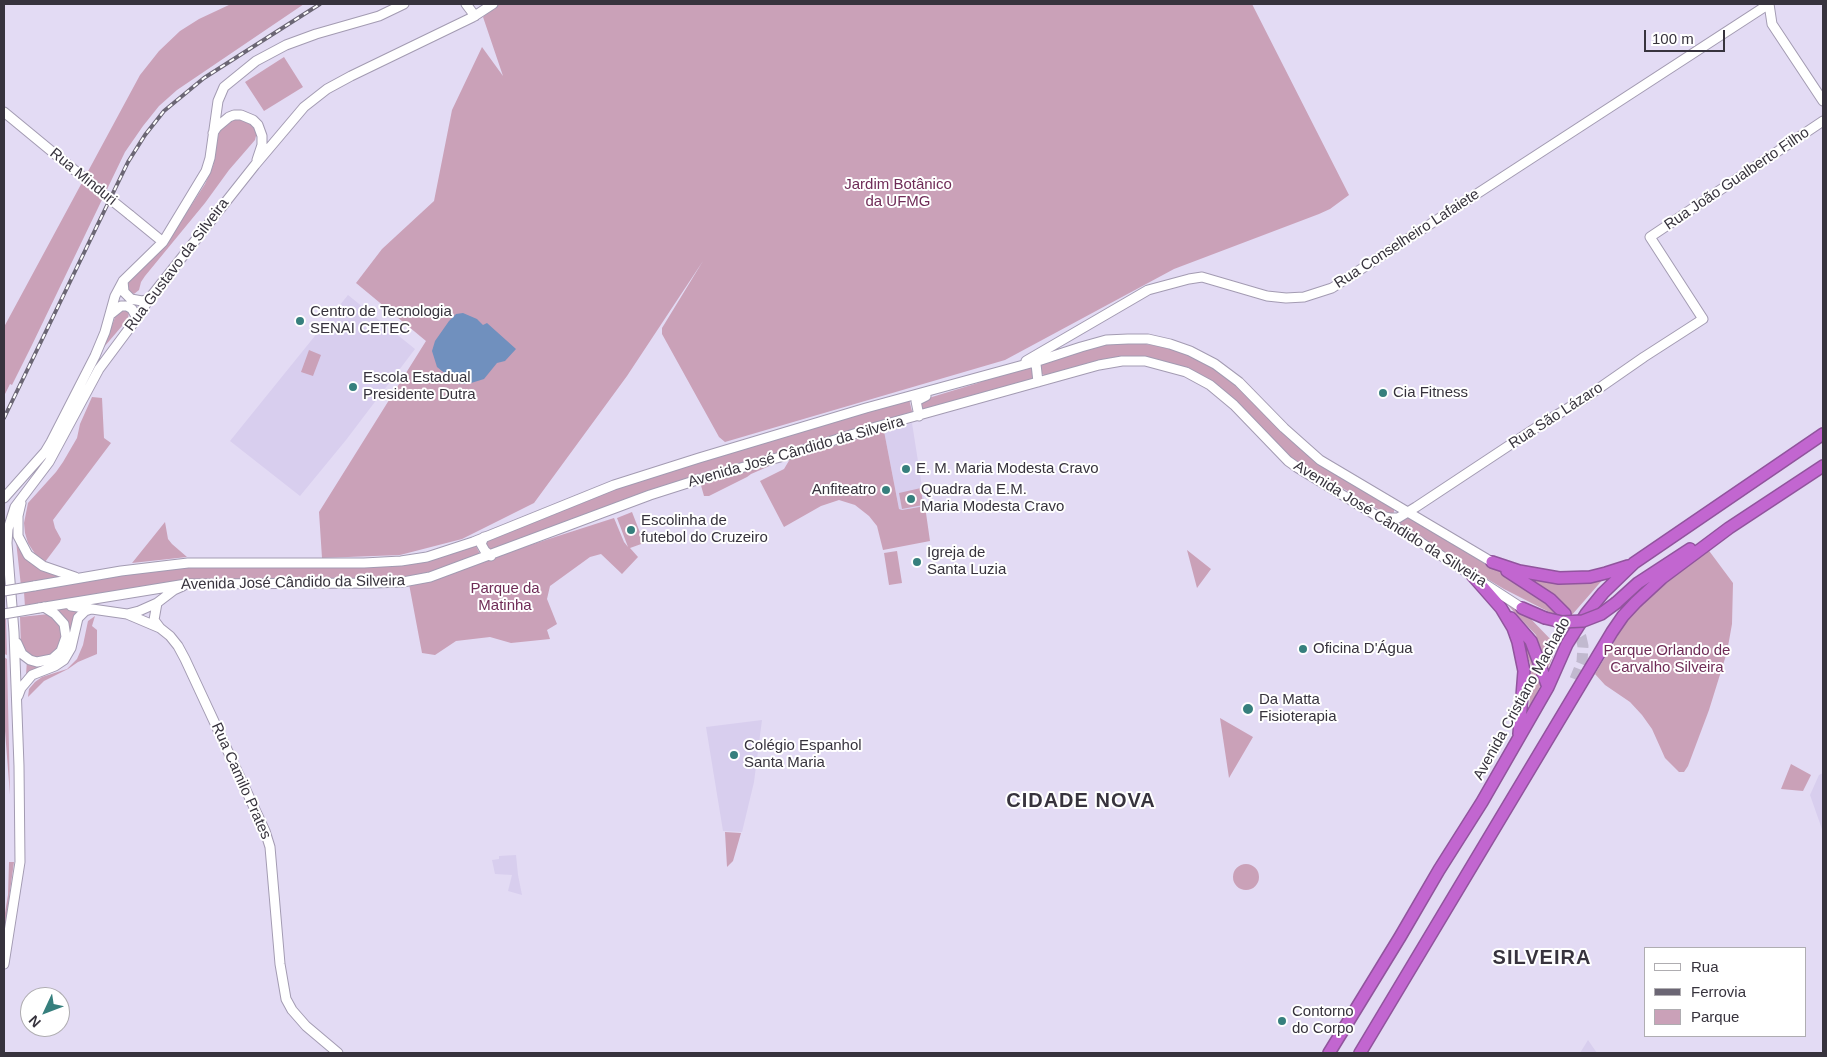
<!DOCTYPE html>
<html>
<head>
<meta charset="utf-8">
<style>
  body { margin:0 }
  #map { position:relative; width:1827px; height:1057px; overflow:hidden; background:#e3dbf4; font-family:Arial,sans-serif }
  canvas { display:block }
  .frame { position:absolute; inset:0; border:5px solid #37333d; pointer-events:none }
  .legend { position:absolute; left:1644px; top:947px; width:162px; height:90px; box-sizing:border-box; background:#fff; border:1px solid #afadb1; margin:0; padding:6px 9px; list-style:none; font-size:15px; color:#37333d }
  .legend li { display:flex; align-items:center; gap:10px; height:25px }
  .legend b { width:25px; border:1px solid #afadb1 }
  .north { position:absolute; left:20px; top:987px; width:50px; height:50px; box-sizing:border-box; background:#fff; border:1px solid #afadb1; border-radius:50%; rotate:227deg; font-size:14px; font-weight:700; line-height:20px; text-align:center; color:#37333d }
  .north::after { content:''; display:block; margin:auto; width:18px; height:22px; background:#367f7d; clip-path:polygon(50% 0,100% 100%,50% 72%,0 100%) }
  .scale { position:absolute; left:1644px; top:30px; width:81px; height:22px; box-sizing:border-box; border:2px solid #37333d; border-top:0; padding-left:6px; font-size:15px; line-height:18px; white-space:nowrap; color:#37333d; -webkit-text-stroke:4px #fff; paint-order:stroke }
</style>
</head>
<body>
<div id="map">
<canvas width="1827" height="1057"></canvas>
<div class="frame"></div>
<ul class="legend">
<li><b style="height:6px;background:#fff"></b>Rua</li>
<li><b style="height:6px;background:#6b6674"></b>Ferrovia</li>
<li><b style="height:14px;background:#caa1b8"></b>Parque</li>
</ul>
<div class="north">N</div>
<div class="scale">100 m</div>
</div>
<script>
const c = document.querySelector('canvas').getContext('2d');
c.lineJoin = 'round';
function fill(path, color) { c.fillStyle = color; c.fill(path, 'evenodd'); }
const poly = rows => new Path2D(rows.map(r => 'M' + r).join(''));
function trace(path, color, width, dash) { c.strokeStyle = color; c.lineWidth = width; c.lineCap = dash ? 'butt' : 'round'; c.setLineDash(dash || []); c.stroke(path); }
function label(font, color, halo, rows, align = 'center') {
  c.font = font + ' Arial,sans-serif'; c.lineWidth = 4; c.setLineDash([]); c.textBaseline = 'middle'; c.strokeStyle = halo; c.fillStyle = color; for (const [text, x, y, turn = 0] of rows) {
    c.save(); c.translate(x, y); c.rotate((+turn || 0) * Math.PI / 180); c.textAlign = isNaN(turn) ? turn : align; if (halo) c.strokeText(text, 0, 0); c.fillText(text, 0, 0); c.restore();
  }
}
fill(poly([
  [348,295,415,349,346,440,300,496,230,441],
  [912,423,925,506,902,510,899,509,884,431],
  [762,720,754,782,742,832,723,831,706,727],
  [1823,773,1823,832,1810,795,1819,775],
  [516,855,518,875,522,895,508,891,512,875,495,874,492,860,499,859,499,856],
  [1588,1040,1597,1053,1580,1053]
]), '#d8ceee');
fill(poly([
  [231,4,304,4,177,90,159,106,143,126,125,152,31,347,12,385,10,384,4,396,4,327,140,75,159,51,180,31,199,19],
  [498,4,1252,4,1349,195,1330,209,1319,214,1174,269,1005,360,725,442,719,437,662,334,662,328,703,261,627,376,534,503,462,539,400,555,322,558,319,512,426,341,356,283,382,249,434,201,452,110,482,47,503,76,483,17],
  [284,57,303,87,264,111,245,82],
  [233,119,248,121,254,127,257,132,255,140,229,170,205,203,145,276,141,282,139,290,134,294,129,293,124,286,129,279,163,249,205,184,213,166,219,131],
  [126,309,129,312,128,319,104,347,117,312],
  [1106,343,1139,343,1159,346,1190,355,1211,365,1228,377,1291,439,1394,509,1394,512,1393,514,1386,514,1344,489,1330,484,1293,462,1211,383,1119,358,1104,359,1046,376,1042,374,1039,366,1041,362],
  [309,350,321,355,313,376,301,372],
  [1032,365,1036,380,921,412,919,401,922,400,978,383,1003,372],
  [92,397,102,398,104,438,111,443,53,520,55,528,61,539,60,542,45,562,39,560,28,543,25,533,24,523,28,503,56,472,63,462,77,438,80,424],
  [909,399,913,415,697,477,491,553,483,541,564,507,651,476],
  [884,431,899,509,902,510,925,506,930,541,883,550,877,526,869,516,855,505,839,500,821,506,784,527,760,481,784,469,790,459],
  [781,461,751,474,747,477,709,496,704,496,700,482],
  [921,488,923,505,902,509,899,493],
  [632,512,644,543,630,548,638,557,622,574,601,554,590,557,550,586,547,599,557,624,547,630,550,639,511,643,490,637,456,641,435,655,422,653,409,584,614,518,624,542,628,547,617,518],
  [1407,515,1509,575,1565,616,1553,614,1504,589,1392,522,1401,521],
  [165,522,168,539,172,544,187,557,132,563],
  [15,532,31,562,50,573,65,579,21,586],
  [475,544,480,554,436,573,403,580,209,580,25,607,24,592,129,573,190,565,393,564],
  [1707,548,1733,583,1732,624,1727,652,1709,710,1688,766,1684,772,1679,772,1665,758,1652,729,1642,715,1630,702,1605,685,1595,674,1613,644,1622,624,1648,594],
  [1187,550,1211,569,1197,588],
  [897,551,902,583,889,585,884,553],
  [1515,574,1605,577,1571,616,1555,599],
  [1503,600,1525,613,1557,646,1547,671,1536,635],
  [69,607,85,609,58,662,26,675,27,660,48,664,70,637,70,628,67,623,53,608],
  [49,614,54,617,63,629,62,643,53,655,42,658,28,656,21,647,20,617],
  [95,616,92,626,97,630,97,654,78,662,68,669,44,681,28,697,29,689,35,682,42,677,67,669,77,659,83,645,88,621],
  [6,618,7,655,4,654,4,619],
  [1517,627,1526,636,1542,682,1529,709,1531,666],
  [4,657,7,659,10,795,5,731],
  [1220,718,1253,737,1229,778],
  [1791,764,1811,775,1803,791,1781,789],
  [725,832,741,833,733,861,727,867],
  [9,862,14,862,4,935,4,919,8,895],
  '1233 877a13 13 0 1 1 26 0a13 13 0 1 1-26 0Z'
]), '#caa1b8');
fill(poly([
  [463,313,477,319,483,325,487,323,516,349,505,361,497,363,484,379,468,384,458,384,437,367,432,351,435,341,449,321,456,314]
]), '#7090be');
trace(poly([
  [1572,623,1581,637,1583,646,1582,662,1573,684]
]), '#c1b9cf', 11, [11, 5.5]);
const secondary = poly([
  [466,4,475,16],
  [1769,4,1772,24,1823,101],
  [4,112,84,178],
  [213,133,217,127,229,117,234,115,241,115,253,120,258,125,262,136,262,145,257,160],
  [130,215,163,242],
  [123,281,124,292,131,299,142,301,149,299],
  [111,314,121,306,127,306,132,309,137,318],
  [1026,361,1148,290,1189,279,1202,277,1267,296,1286,298,1304,297,1332,288,1769,4],
  [1038,382,1036,364,1041,357],
  [919,416,916,401,926,396],
  [4,498,45,452,51,442,95,356,105,332,115,296,123,281,163,242,206,171,210,158,218,101,224,87,256,61,286,45,316,34,379,16,404,4],
  [21,503,18,516,18,536,28,555,43,566,75,577],
  [1381,516,1390,518,1398,518,1416,507,1540,425,1585,398,1644,357,1703,319,1650,237,1823,121],
  [484,537,481,544,485,551,491,556],
  [34,586,121,571,188,563,364,563,401,561,427,557,473,542,614,485,699,458,866,408,1038,361,1081,347,1106,340,1128,339,1148,339,1170,344,1190,351,1215,364,1239,382,1284,428,1320,460,1492,562],
  [157,603,154,620,160,628],
  [71,606,127,614,139,611,157,603,174,590,183,586],
  [39,608,186,584,373,583,403,582,430,577,650,495,697,480,784,456,876,427,1099,365,1122,361,1145,361,1186,372,1210,385,1234,405,1288,461,1298,468,1420,542,1522,608],
  [127,614,160,628,170,636,178,646,185,659,265,831,270,847,280,964,286,999,292,1010,306,1026,338,1053],
  [17,643,22,654,30,660,37,662,52,659,61,651,66,637,64,624,55,614,44,607],
  [18,696,21,688,32,675,55,666,64,660,71,648,78,618,85,611,91,609],
  [4,964,20,862,19,766,14,632,7,543,8,529,15,507,49,462,99,369,137,318,149,299,255,165,304,107,327,89,351,76,473,17,493,4]
]);
const highway = poly([
  [1492,562,1519,571,1559,578,1590,577,1606,573,1628,566],
  [1507,571,1550,599,1565,614],
  [1472,575,1501,608,1513,628,1518,642,1524,671,1519,734],
  [1616,603,1638,583,1690,549],
  [1522,608,1545,618],
  [1511,618,1531,641,1548,687],
  [1329,1053,1400,937,1439,870,1482,802,1548,687,1567,644,1586,614,1603,593,1634,563,1823,434],
  [1360,1053,1612,632,1623,616,1636,602,1662,578,1729,528,1823,466]
]);
trace(secondary, '#a39bb2', 11);
trace(highway, '#91549d', 14);
trace(secondary, '#fff', 9);
trace(highway, '#c266d0', 11);
const rail = poly([
  [4,418,128,162,145,135,164,111,204,78,320,4]
]);
trace(rail, '#6b6674', 4);
trace(rail, '#fff', 2, [5.5]);
const secondaryBridge = poly([
  [84,178,130,215],
  [4,591,34,586],
  [4,614,39,608]
]);
const highwayBridge = poly([
  [1545,618,1562,622,1583,621,1601,614,1616,603]
]);
trace(secondaryBridge, '#a39bb2', 11, []);
trace(highwayBridge, '#91549d', 14, []);
trace(secondaryBridge, '#fff', 9);
trace(highwayBridge, '#c266d0', 11);
for (const [x, y, r, color] of [
  [300,321,5,"#367f7d"],
  [353,387,5,"#367f7d"],
  [1383,393,5,"#367f7d"],
  [906,469,5,"#367f7d"],
  [886,490,5,"#367f7d"],
  [911,499,5,"#367f7d"],
  [631,530,5,"#367f7d"],
  [917,562,5,"#367f7d"],
  [1303,649,5,"#367f7d"],
  [1248,709,6,"#367f7d"],
  [734,755,5,"#367f7d"],
  [1282,1021,5,"#367f7d"]
]) { const dot = new Path2D(); dot.arc(x, y, r, 0, 2 * Math.PI); c.fillStyle = color; c.fill(dot); trace(dot, '#fff', 2); }
label('15px', '#37333d', '#fff', [
  ["Rua Minduri",83,177,39],
  ["Rua João Gualberto Filho",1737,179,-34],
  ["Rua Conselheiro Lafaiete",1407,239,-33],
  ["Rua Gustavo da Silveira",177,265,-53],
  ["Rua São Lázaro",1556,416,-33],
  ["Avenida José Cândido da Silveira",796,452,-16],
  ["Avenida José Cândido da Silveira",1390,524,32],
  ["Avenida José Cândido da Silveira",293,583,-1],
  ["Avenida Cristiano Machado",1522,699,-61],
  ["Rua Camilo Prates",241,781,66]
]);
label('15px', '#6f2c57', '#fff', [
  ["Jardim Botânico",898,185],
  ["da UFMG",898,202],
  ["Parque da",505,589],
  ["Matinha",505,606],
  ["Parque Orlando de",1667,651],
  ["Carvalho Silveira",1667,668]
]);
label('15px', '#37333d', '#fff', [
  ["Centro de Tecnologia",310,312],
  ["SENAI CETEC",310,329],
  ["Escola Estadual",363,378],
  ["Presidente Dutra",363,395],
  ["Cia Fitness",1393,393],
  ["E. M. Maria Modesta Cravo",916,469],
  ["Anfiteatro",876,490,"right"],
  ["Quadra da E.M.",921,490],
  ["Maria Modesta Cravo",921,507],
  ["Escolinha de",641,521],
  ["futebol do Cruzeiro",641,538],
  ["Igreja de",927,553],
  ["Santa Luzia",927,570],
  ["Oficina D'Água",1313,649],
  ["Da Matta",1259,700],
  ["Fisioterapia",1259,717],
  ["Colégio Espanhol",744,746],
  ["Santa Maria",744,763],
  ["Contorno",1292,1012],
  ["do Corpo",1292,1029]
], 'left');
c.letterSpacing = '1px';
label('bold 20px', '#37333d', '#fff', [
  ["CIDADE NOVA",1081,801],
  ["SILVEIRA",1542,958]
]);
c.letterSpacing = '0px';
</script>
</body>
</html>
